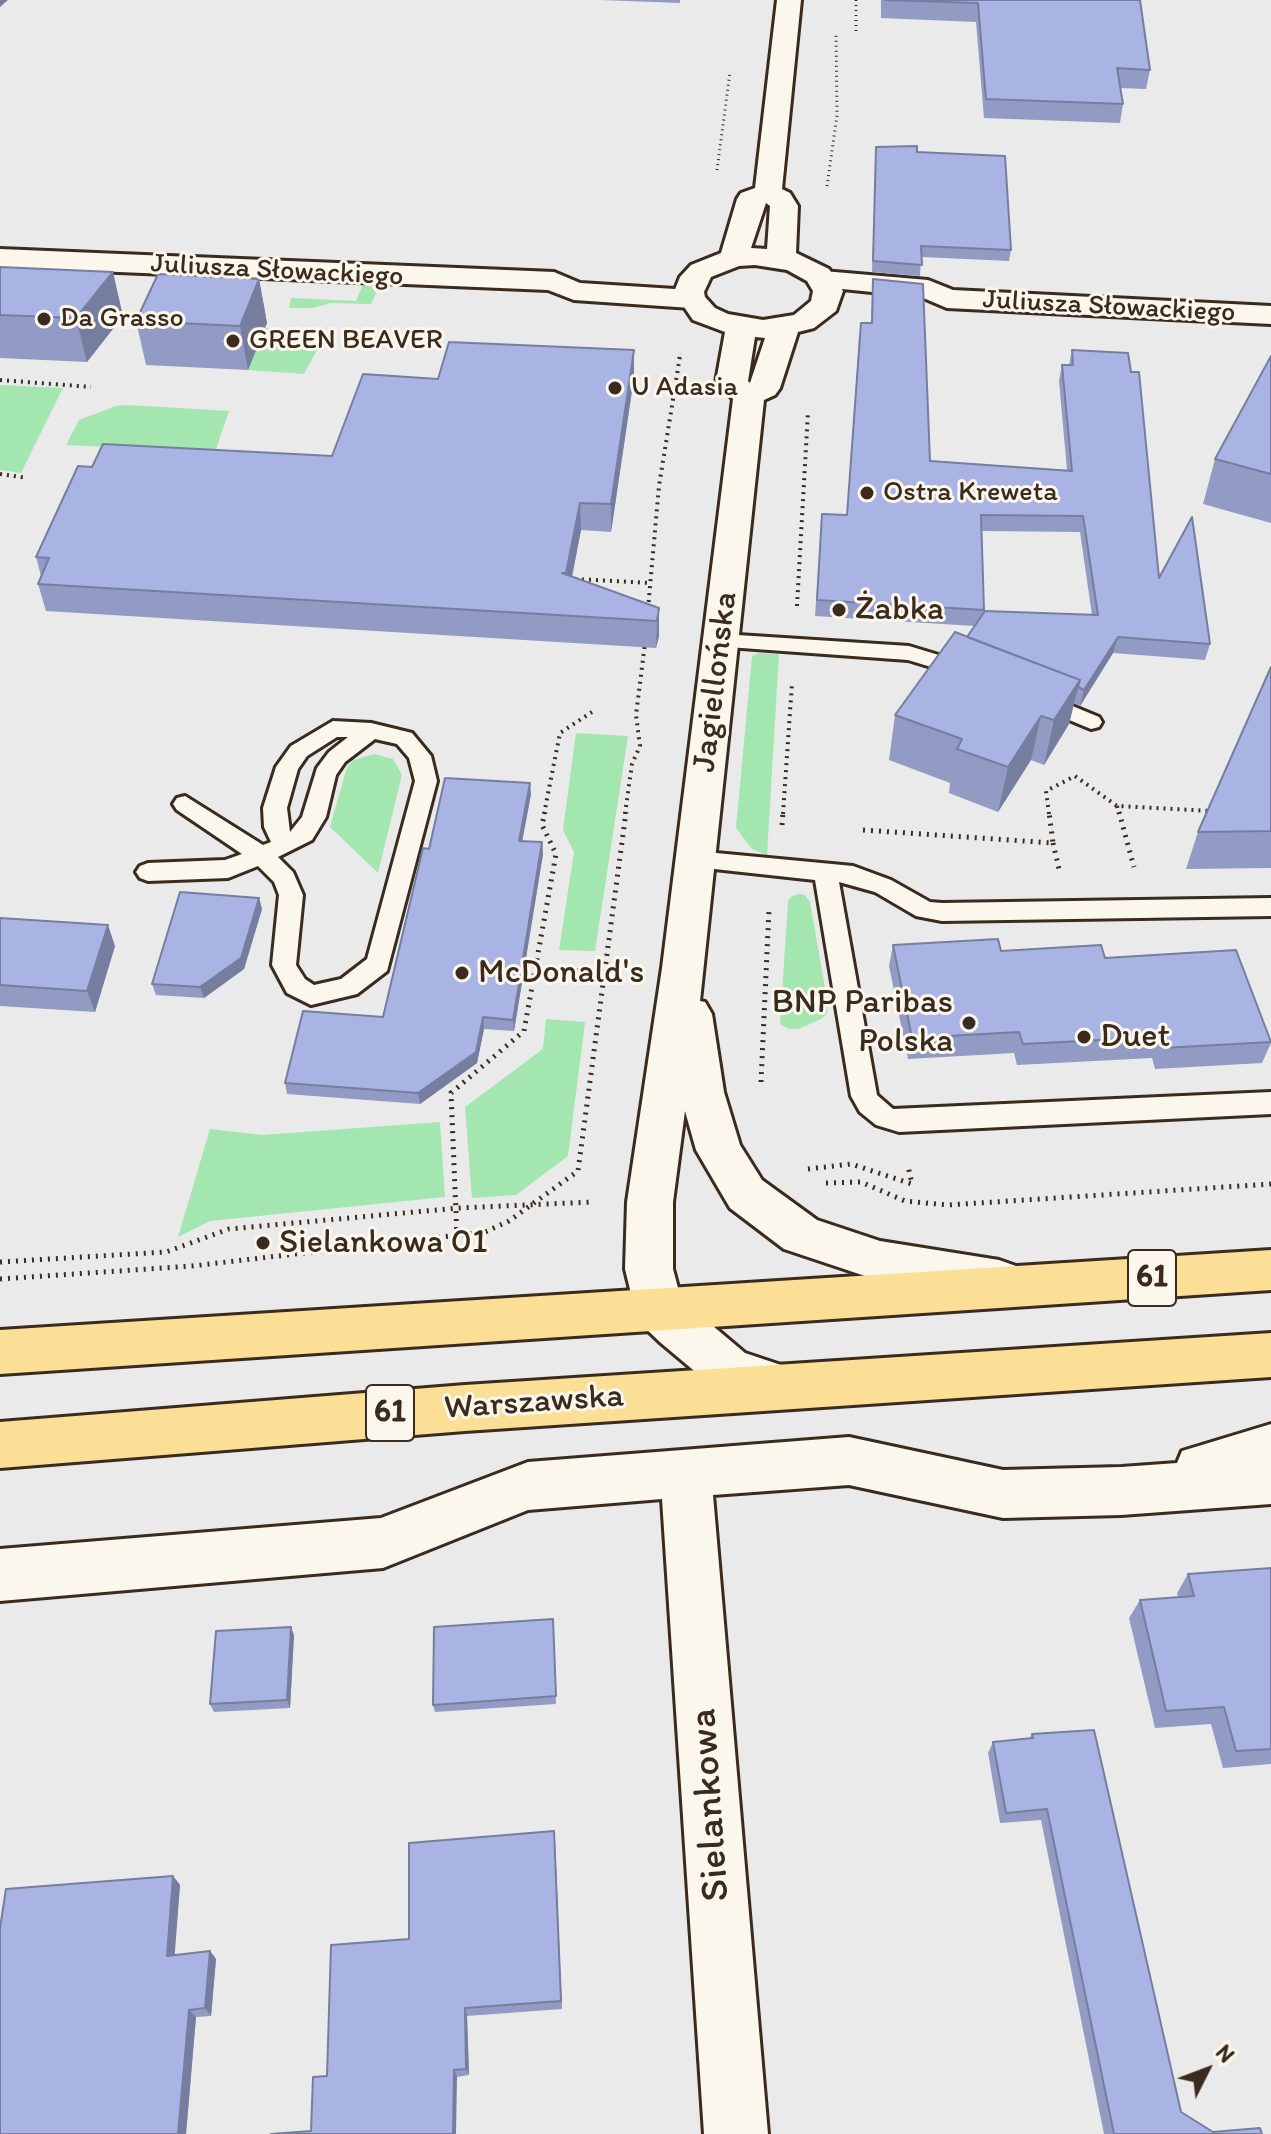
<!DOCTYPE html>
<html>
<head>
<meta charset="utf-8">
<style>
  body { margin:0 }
  #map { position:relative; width:1271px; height:2134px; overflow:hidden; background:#ebeaea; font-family:Itim,sans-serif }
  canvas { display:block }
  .north { position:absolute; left:1167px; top:2030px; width:80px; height:80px; -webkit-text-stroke:6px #fbf7ec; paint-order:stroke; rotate:48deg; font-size:22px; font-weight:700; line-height:32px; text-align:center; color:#3b2a1e }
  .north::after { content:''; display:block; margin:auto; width:28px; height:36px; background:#3b2a1e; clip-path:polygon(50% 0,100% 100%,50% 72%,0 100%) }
</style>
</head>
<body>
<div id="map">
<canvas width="1271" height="2134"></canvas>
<div class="north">N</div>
</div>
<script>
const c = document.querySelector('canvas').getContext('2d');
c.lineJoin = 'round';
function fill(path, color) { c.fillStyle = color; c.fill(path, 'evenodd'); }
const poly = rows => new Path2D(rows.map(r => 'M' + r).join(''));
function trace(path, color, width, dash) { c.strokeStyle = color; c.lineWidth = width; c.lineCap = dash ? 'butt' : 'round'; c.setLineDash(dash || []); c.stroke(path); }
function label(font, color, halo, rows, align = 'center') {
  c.font = font + ' Itim,sans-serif'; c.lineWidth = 6; c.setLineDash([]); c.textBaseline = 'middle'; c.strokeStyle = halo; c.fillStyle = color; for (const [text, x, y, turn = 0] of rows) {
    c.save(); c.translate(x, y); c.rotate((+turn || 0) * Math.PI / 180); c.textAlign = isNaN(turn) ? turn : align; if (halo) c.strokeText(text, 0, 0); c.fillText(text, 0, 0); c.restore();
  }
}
fill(poly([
  [363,284,370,285,376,293,371,304,331,303,312,308,289,308,291,298,356,301],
  [264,328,326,333,304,374,248,370],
  [0,385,63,388,21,473,0,470],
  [116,406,128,405,229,411,215,452,66,445,79,420],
  [758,653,779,654,767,855,752,849,736,828,752,656],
  [576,733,628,736,595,951,559,950,574,852,563,830],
  [374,754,393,759,402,775,378,873,330,827,347,767,354,760],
  [799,894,805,895,810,902,828,1005,827,1013,821,1019,799,1029,789,1029,780,1024,788,901,792,896],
  [546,1019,585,1022,568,1156,516,1195,472,1198,465,1107,543,1049],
  [440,1122,445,1197,210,1221,178,1237,210,1129,262,1135]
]), '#a4e6b0');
const lane = poly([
  [722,634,909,646,975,666,978,671,975,676,967,678,908,660,714,646,711,641,722,634],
  [1041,693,1099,717,1102,722,1099,727,1091,729,1033,705,1030,700,1033,695,1041,693],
  [333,721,371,723,412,733,431,756,437,781,387,971,357,994,311,1005,287,993,272,965,279,895,274,882,258,866,228,878,148,881,140,878,136,872,140,866,148,863,225,860,242,854,177,810,173,804,177,798,185,796,263,845,271,842,264,827,263,808,276,767,291,746,333,721],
  [337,737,348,737,329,752,317,768,302,817,290,832,287,808,298,769,307,756,337,737],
  [375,739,397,744,409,758,415,781,367,959,341,979,314,985,305,979,296,965,303,895,293,872,278,857,312,840,326,817,336,775,345,762,375,739],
  [695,851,853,866,891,880,930,902,942,903,1271,898,1271,916,942,921,916,916,875,892,839,882,877,1095,893,1109,1271,1092,1271,1114,899,1132,876,1125,860,1112,851,1096,815,880,687,866,683,860,687,854,695,851]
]);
const street = poly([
  [0,249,554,272,580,283,691,290,702,293,706,299,702,305,691,308,574,300,548,290,0,267,0,249],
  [823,271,928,280,953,290,1271,306,1271,324,947,308,921,297,813,286,808,280,813,274,823,271],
  [1271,1424,1271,1504,1121,1515,1003,1518,849,1485,713,1495,768,2134,704,2134,662,1499,528,1510,383,1568,0,1601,0,1549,381,1518,528,1462,849,1437,1003,1470,1121,1467,1177,1463,1182,1451,1271,1424]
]);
const secondary = poly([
  [777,0,801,0,782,189,790,193,798,206,796,253,829,269,843,291,836,311,814,328,798,332,780,388,775,395,764,400,700,1001,705,1002,712,1014,724,1092,740,1145,762,1180,817,1220,880,1241,999,1260,1016,1266,1023,1281,1016,1296,999,1302,880,1281,784,1249,730,1208,696,1150,685,1111,673,1202,673,1269,681,1299,745,1353,799,1371,806,1387,799,1403,781,1409,711,1385,661,1343,642,1325,635,1310,625,1269,627,1202,662,968,733,399,716,382,725,332,693,320,674,292,680,277,691,265,721,253,737,199,741,193,755,188,777,0],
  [766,203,770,206,767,249,751,248,766,203],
  [755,265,787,270,807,281,813,291,811,301,794,315,763,320,728,314,715,308,705,297,704,292,711,277,739,266,755,265],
  [755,337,765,338,750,383,748,381,755,337]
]);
const primary = poly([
  [1271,1250,1271,1290,0,1374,0,1330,1271,1250],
  [1271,1333,1271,1377,465,1431,0,1468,0,1422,465,1385,1271,1333]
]);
trace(lane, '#3b2a1e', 6);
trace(street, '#3b2a1e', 6);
trace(secondary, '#3b2a1e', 6);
trace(primary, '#3b2a1e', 6);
trace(poly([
  [856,0,856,33],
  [717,170,730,72],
  [827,186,837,115,836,33],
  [679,358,680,353]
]), '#3b2a1e', 3, [1, 4]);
trace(poly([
  [0,380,91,387],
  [0,474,27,478],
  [575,579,650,583],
  [797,606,808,412],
  [648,609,659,486,680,356],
  [1117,806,1119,814],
  [544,814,560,733,592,712],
  [625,814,632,764,640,746,636,715,645,643],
  [783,814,792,683],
  [1049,814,1046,791,1075,776,1117,806,1211,811]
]), '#3b2a1e', 4, [2, 5]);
trace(poly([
  [1119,812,1134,867],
  [782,825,783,812],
  [863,830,1053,843,1049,812],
  [1053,843,1059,869],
  [537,969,605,972],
  [761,1082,769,909],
  [808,1169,851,1164,912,1184,908,1166],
  [826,1183,861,1182,905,1201,948,1205,1271,1184],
  [457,1237,451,1093,524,1031,556,854,542,825,545,812],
  [0,1262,166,1252,229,1229,458,1208,593,1202],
  [0,1279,192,1266,485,1232,509,1221,578,1171,626,812]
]), '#3b2a1e', 5, [2, 6]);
fill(lane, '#fbf7ec');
fill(street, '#fbf7ec');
fill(secondary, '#fbf7ec');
fill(primary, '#fbdf96');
fill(poly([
  [600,0,680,0,680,3],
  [881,0,1140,0,1150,70,1146,89,1120,88,1123,104,1120,123,984,118,976,22,881,18],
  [876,147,917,152,1011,250,1009,261,921,257,920,276,872,272],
  [0,267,123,316,87,362,0,358],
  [259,279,267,323,248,370,146,365,136,321],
  [873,279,930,461,1067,470,1059,381,1062,365,1069,365,1072,350,1159,578,1210,644,1205,660,1113,653,1080,706,1074,703,1069,724,1044,765,1031,760,998,812,949,793,950,783,889,760,895,715,967,637,974,626,815,616,821,530,847,515,859,339,871,323],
  [982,531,1080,532,1092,615,984,612],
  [634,350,634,377,611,532,581,530,572,577,659,608,659,636,656,648,46,611,38,584,41,576,36,557,92,467,332,456,438,379],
  [1271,356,1271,523,1203,504,1215,459],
  [1271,667,1271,868,1186,869,1198,832],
  [531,794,522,841,542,842,543,854,514,1031,484,1029,477,1063,420,1104,287,1094,285,1083,383,1017,429,849],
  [259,898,262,909,244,969,204,998,156,995,152,984],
  [0,918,115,946,95,1012,0,1006],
  [893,945,1105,958,1271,1041,1271,1043,1262,1063,1155,1069,1152,1058,1017,1065,1014,1053,908,1059,889,966],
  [1271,1568,1271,1764,1223,1768,1211,1724,1155,1728,1129,1618,1140,1600,1178,1597,1177,1593,1188,1574],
  [553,1619,556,1704,435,1712,433,1705],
  [294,1635,290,1708,214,1712,210,1704],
  [1032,1734,1181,2112,1213,2132,1262,2134,1104,2134,1041,1820,1000,1823,988,1753,993,1742,1029,1739],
  [554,1831,562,2009,467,2016,469,2075,457,2077,311,2131,327,2076,409,1939],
  [173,1876,180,1885,174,1955,210,1951,216,1959,211,2016,196,2017,186,2134,0,2134]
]), '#919bc4');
fill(poly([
  [0,0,8,0,0,7],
  [113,272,123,316,87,362,76,318],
  [259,279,267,323,248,370,240,326],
  [634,350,634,377,611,532,611,504],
  [580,503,581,530,567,601,566,573],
  [659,608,659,636,656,648,657,621],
  [1118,637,1113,653,1080,706,1084,690],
  [1080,680,1069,724,1044,765,1054,720],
  [1041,716,1031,760,998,812,1008,767],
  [530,783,531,794,520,853,519,841],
  [542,842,543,854,514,1031,513,1020],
  [259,898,262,909,244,969,204,998,200,987],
  [108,925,115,946,95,1012,87,991],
  [483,1017,484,1029,477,1063,420,1104,418,1093],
  [291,1627,294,1635,290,1708,287,1700],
  [554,1831,555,1840,562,2009,561,2001],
  [173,1876,180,1885,174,1964,167,1956],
  [210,1951,216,1959,211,2016,205,2008],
  [465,2008,467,2016,469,2075,466,2069],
  [189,2010,196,2017,186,2134,178,2134],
  [454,2070,457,2077,456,2134,453,2134]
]), '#767ea0');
const building = poly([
  [885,0,1140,0,1150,70,1117,68,1123,104,986,99,978,3,885,0],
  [917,146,917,152,1005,156,1011,250,921,246,922,265,873,261,876,147,917,146],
  [0,267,113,272,76,318,0,315,0,267],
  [158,274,259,279,240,326,136,321,158,274],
  [873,279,923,284,930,461,1072,471,1062,365,1073,365,1072,350,1128,353,1131,372,1139,372,1159,578,1192,517,1210,644,1118,637,1084,690,1078,687,1080,680,967,637,985,611,1098,615,1083,516,981,515,984,610,817,600,822,514,847,515,861,323,872,323,873,279],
  [449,342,634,350,611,504,580,503,566,573,562,573,659,608,657,621,38,584,49,558,36,557,78,466,92,467,103,444,332,456,363,374,438,379,449,342],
  [1271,356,1271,474,1215,459,1271,356],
  [955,632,1080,680,1054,720,1041,716,1008,767,957,749,962,739,895,715,955,632],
  [1271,667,1271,831,1198,832,1271,667],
  [445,778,530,783,519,841,542,842,513,1020,483,1017,476,1052,418,1093,285,1083,303,1011,383,1017,423,848,429,849,445,778],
  [180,892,259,898,241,958,200,987,152,984,180,892],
  [0,918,108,925,87,991,0,985,0,918],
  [998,939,1001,951,1101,945,1105,958,1236,950,1271,1042,1163,1048,1159,1037,1023,1044,1019,1032,912,1038,893,945,998,939],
  [1271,1568,1271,1749,1236,1751,1224,1707,1166,1711,1140,1600,1194,1596,1188,1574,1271,1568],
  [553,1619,556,1696,433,1705,434,1627,553,1619],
  [291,1627,287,1700,210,1704,216,1631,291,1627],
  [1094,1730,1181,2112,1213,2132,1260,2128,1262,2134,1114,2134,1047,1809,1006,1813,993,1742,1033,1738,1032,1734,1094,1730],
  [554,1831,561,2001,465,2008,466,2069,454,2070,453,2134,271,2134,311,2131,313,2077,327,2076,331,1945,409,1939,409,1843,554,1831],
  [173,1876,167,1956,210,1951,205,2008,189,2010,178,2134,0,2134,0,1928,6,1889,173,1876]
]);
fill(building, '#a9b4e4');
trace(building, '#767ea0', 2);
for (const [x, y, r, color] of [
  [44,319,8,"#3b2a1e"],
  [233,341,8,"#3b2a1e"],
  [615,388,8,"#3b2a1e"],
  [867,493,8,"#3b2a1e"],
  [839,610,8,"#3b2a1e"],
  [462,973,8,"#3b2a1e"],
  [969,1023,8,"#3b2a1e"],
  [1084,1037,8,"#3b2a1e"],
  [263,1243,8,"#3b2a1e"]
]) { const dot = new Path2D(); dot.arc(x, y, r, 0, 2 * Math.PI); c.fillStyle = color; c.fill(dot); trace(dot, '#fbf7ec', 3); }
label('28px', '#3b2a1e', '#fbf7ec', [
  ["Juliusza Słowackiego",277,271,3],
  ["Juliusza Słowackiego",1109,307,3]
]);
label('28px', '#3b2a1e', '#fbf7ec', [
  ["Da Grasso",60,319],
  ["GREEN BEAVER",249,341],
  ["U Adasia",631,388],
  ["Ostra Kreweta",883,493]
], 'left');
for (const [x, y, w] of [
  [1152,1278,48],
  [390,1413,48]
]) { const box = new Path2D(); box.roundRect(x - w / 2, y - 28, w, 56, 6); c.fillStyle = '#fbf7ec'; c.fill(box); trace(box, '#3b2a1e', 2); }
label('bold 32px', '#3b2a1e', null, [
  ["61",1152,1278],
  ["61",390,1413]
]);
label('34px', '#3b2a1e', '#fbf7ec', [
  ["Żabka",855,610],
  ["McDonald's",478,973],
  ["BNP Paribas",953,1003,"right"],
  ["Polska",953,1042,"right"],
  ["Duet",1100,1037],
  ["Sielankowa 01",279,1243]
], 'left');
label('34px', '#3b2a1e', '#fbf7ec', [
  ["Jagiellońska",716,682,-83],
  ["Warszawska",534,1403,-4]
]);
label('40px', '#3b2a1e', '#fbf7ec', [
  ["Sielankowa",711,1805,-94]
]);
</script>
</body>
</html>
